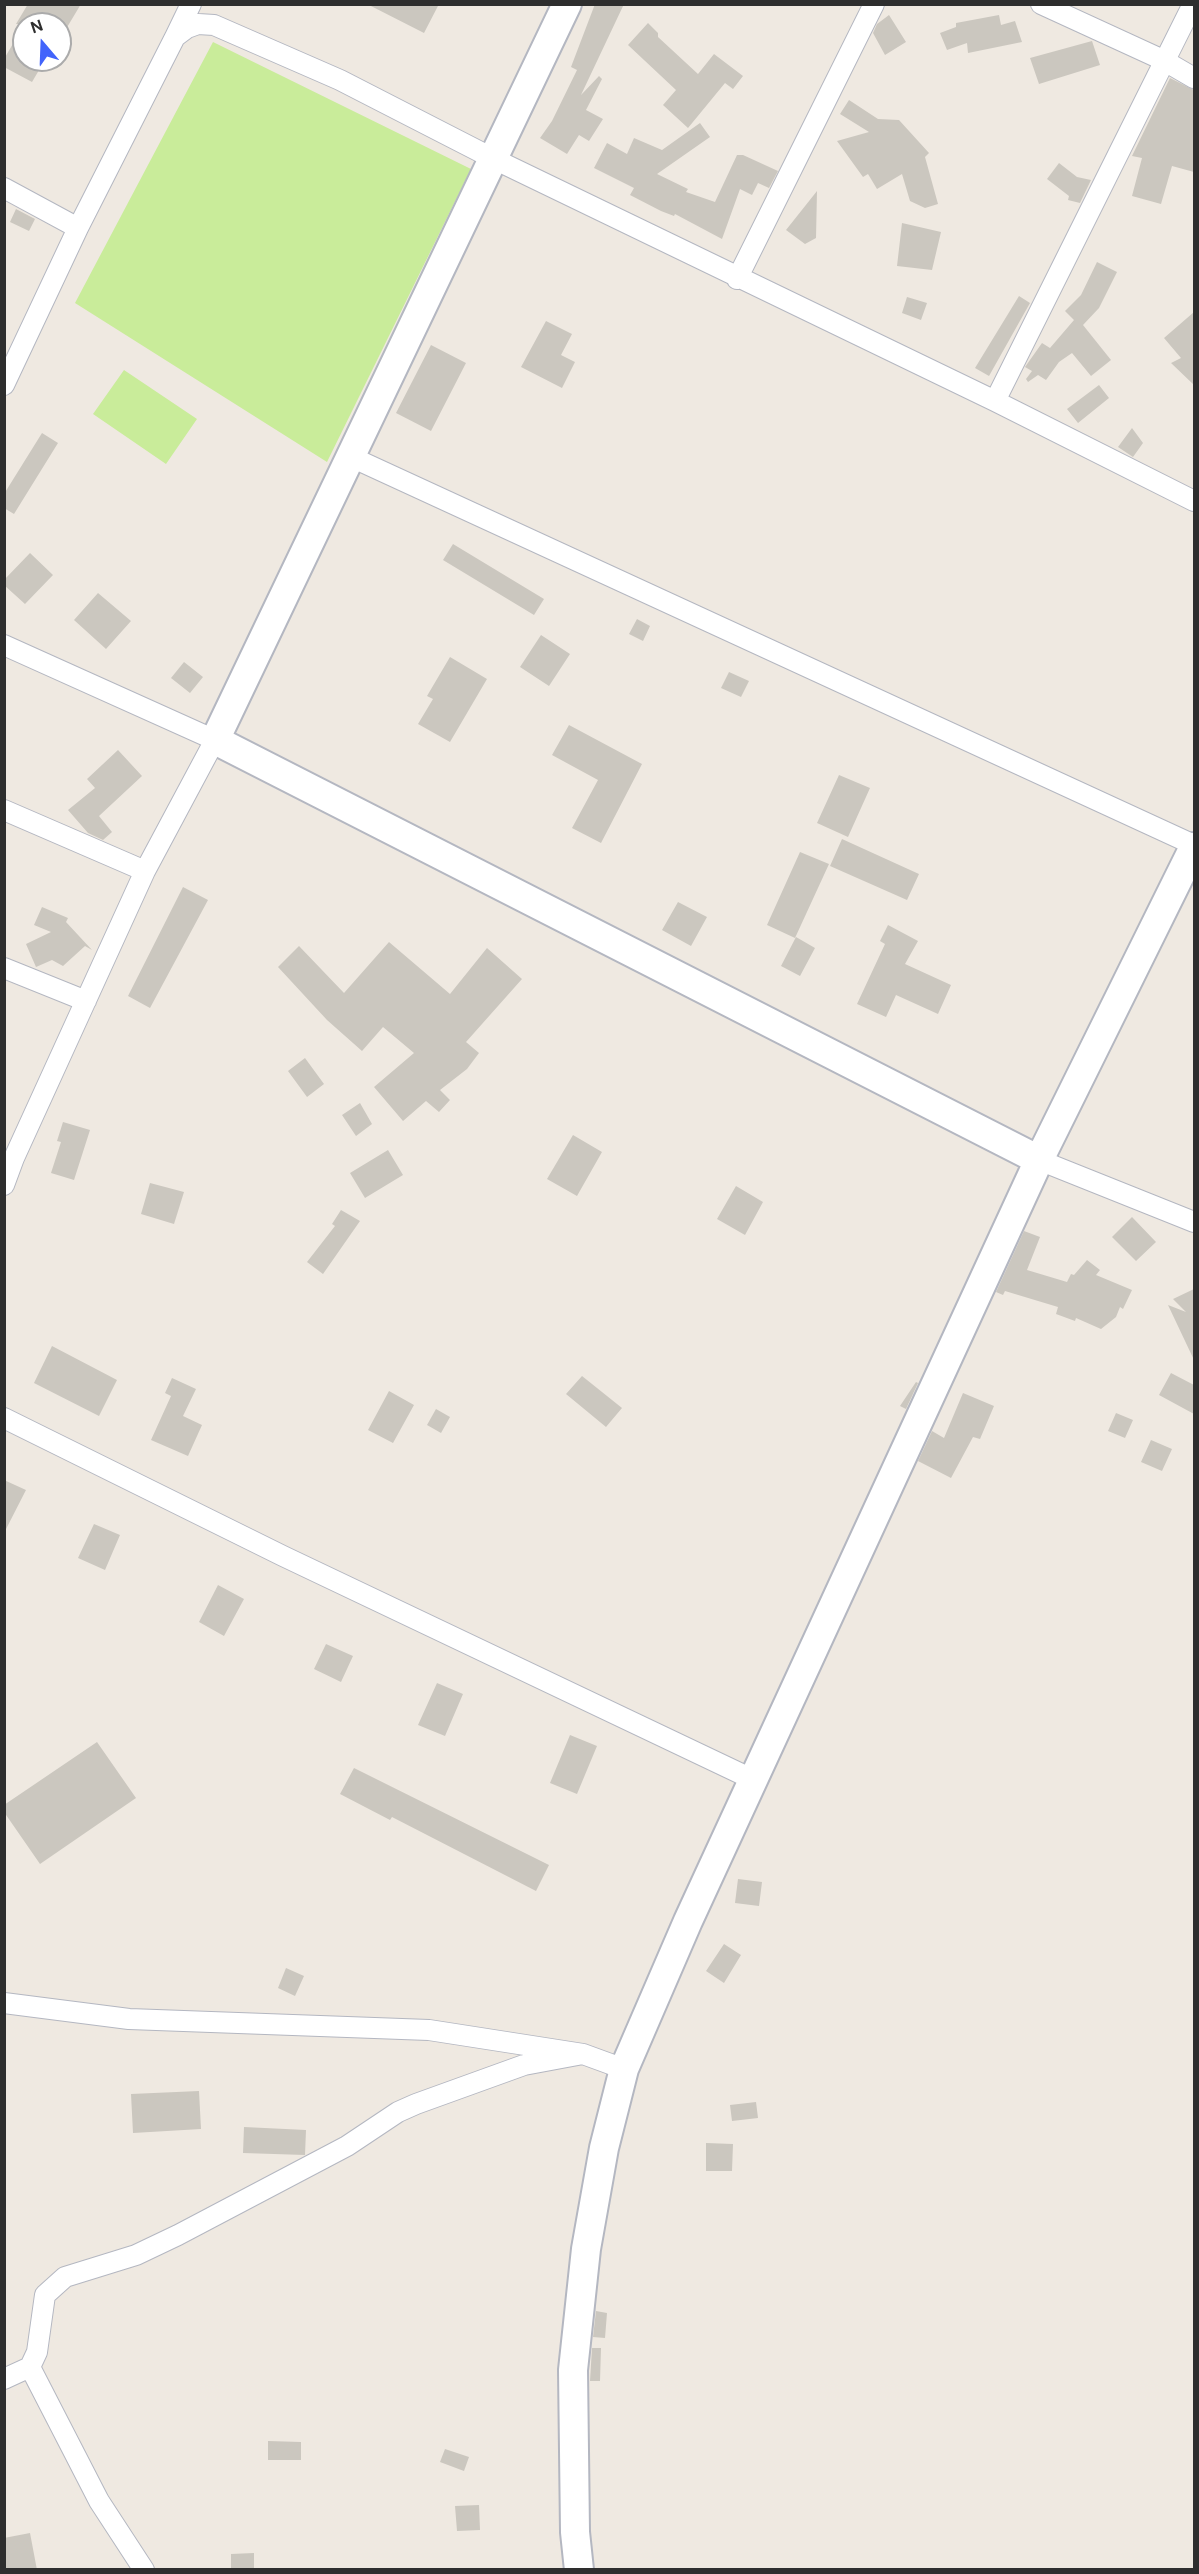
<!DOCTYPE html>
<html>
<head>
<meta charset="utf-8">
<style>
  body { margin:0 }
  #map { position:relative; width:1199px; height:2574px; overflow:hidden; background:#efe9e1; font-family:"DM Sans",sans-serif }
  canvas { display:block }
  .frame { position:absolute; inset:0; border:6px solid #2e2e2e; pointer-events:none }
  .north { position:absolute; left:12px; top:12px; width:60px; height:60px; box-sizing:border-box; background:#fff; border:2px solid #ababab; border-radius:50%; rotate:341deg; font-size:16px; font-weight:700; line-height:24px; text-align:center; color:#2e2e2e }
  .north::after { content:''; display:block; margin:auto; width:21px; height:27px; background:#4264fb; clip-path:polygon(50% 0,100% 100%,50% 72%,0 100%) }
</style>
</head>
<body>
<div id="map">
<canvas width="1199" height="2574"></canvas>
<div class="frame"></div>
<div class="north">N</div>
</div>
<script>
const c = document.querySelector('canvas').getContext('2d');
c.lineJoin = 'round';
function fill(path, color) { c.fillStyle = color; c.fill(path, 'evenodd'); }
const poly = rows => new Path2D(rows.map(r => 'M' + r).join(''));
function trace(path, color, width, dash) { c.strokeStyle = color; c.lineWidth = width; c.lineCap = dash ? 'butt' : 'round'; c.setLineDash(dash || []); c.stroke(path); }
fill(poly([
  [213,42,471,169,327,462,75,303],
  [124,370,197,419,166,464,93,414]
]), '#c9ec9a');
fill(poly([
  [28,4,81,4,60,39,60,24,16,24],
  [367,4,439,4,424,33],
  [595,4,624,4,581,95,599,76,602,79,586,110,603,119,589,141,579,135,567,154,540,138,552,121,577,70,571,67],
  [889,15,906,42,885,55,873,33,877,24],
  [999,15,1001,25,1015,21,1022,42,968,53,967,43,947,50,940,33,956,27,956,23],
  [648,23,658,33,658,37,698,74,714,54,743,76,733,89,725,83,688,128,663,105,676,90,628,45],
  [24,25,24,60,45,60,32,82,4,67,4,59],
  [1092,41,1100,65,1039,84,1030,58],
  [1170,78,1194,90,1194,172,1172,166,1161,204,1132,196,1142,158,1132,156],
  [849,100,878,119,899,120,929,153,925,157,938,204,925,208,910,201,902,174,877,189,868,174,863,177,837,141,869,132,840,114],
  [700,123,710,137,657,174,688,189,686,192,715,202,737,155,743,155,778,171,769,188,758,183,752,195,740,189,722,239,675,214,674,216,661,211,630,195,634,188,594,168,607,143,627,154,634,138,662,150],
  [1059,163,1077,177,1091,180,1080,203,1068,200,1069,196,1047,179],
  [817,191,816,238,805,244,786,230],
  [16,209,35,219,29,231,10,222],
  [902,223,941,232,932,270,897,266],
  [1097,262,1117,272,1099,308,1083,325,1111,360,1091,376,1072,353,1059,362,1046,380,1038,375,1028,382,1026,379,1032,371,1025,367,1042,343,1050,348,1074,320,1065,311,1081,295],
  [1019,296,1030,303,989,376,975,368],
  [907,297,927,303,921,320,902,313],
  [1194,312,1194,385,1171,363,1181,358,1164,338],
  [546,321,572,334,561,355,575,362,562,388,521,367],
  [431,345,466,363,431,431,396,413],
  [1099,385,1109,398,1078,423,1067,409],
  [1132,428,1143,443,1133,457,1118,447],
  [42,433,58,443,14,514,4,508,4,494],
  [453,544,544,599,534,615,443,560],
  [30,553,53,575,25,604,4,585,4,580],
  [98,593,131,621,106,649,74,620],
  [637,619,650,626,643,641,629,634],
  [541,635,570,654,549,686,520,667],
  [450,657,487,679,450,742,418,724,433,699,427,696],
  [184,662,203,677,190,693,171,678],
  [729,672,749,681,741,697,721,688],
  [569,725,642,764,601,843,572,828,598,780,552,755],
  [118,750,142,776,99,816,112,832,103,840,88,833,68,810,95,788,87,779],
  [839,775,870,788,848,837,817,823],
  [842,839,919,874,907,900,830,866],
  [800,852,829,864,795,938,767,925],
  [183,887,208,900,150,1008,128,996],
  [678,902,707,917,691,946,662,930],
  [42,907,68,918,66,922,92,950,85,946,63,966,52,960,36,967,26,944,51,932,34,925],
  [888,925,918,941,905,964,951,985,938,1014,896,995,886,1017,857,1004,885,944,880,941],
  [796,937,815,948,800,976,781,966],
  [389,942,450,994,487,948,522,979,466,1042,479,1053,467,1069,440,1090,450,1100,439,1112,426,1101,403,1121,374,1087,414,1053,383,1027,362,1051,327,1020,278,967,299,946,344,993],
  [305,1058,324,1084,307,1097,288,1071],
  [360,1103,372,1124,356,1136,342,1115],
  [63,1122,90,1130,74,1180,51,1173,61,1142,57,1141],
  [573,1135,602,1152,577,1196,547,1179],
  [388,1150,403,1175,365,1198,350,1173],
  [150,1183,184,1192,174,1224,141,1214],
  [736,1186,763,1202,745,1235,717,1219],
  [341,1210,360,1221,323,1274,307,1262,335,1226,332,1224],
  [1132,1217,1156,1242,1136,1261,1112,1237],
  [1024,1231,1040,1237,1027,1270,1067,1282,1071,1274,1074,1275,1087,1260,1100,1270,1096,1275,1132,1290,1123,1309,1120,1307,1116,1317,1101,1329,1076,1318,1075,1321,1056,1314,1058,1307,1005,1291,1003,1295,996,1292],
  [1194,1289,1194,1360,1168,1305,1186,1312,1173,1299],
  [52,1346,117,1380,99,1416,34,1383],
  [1171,1373,1194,1385,1194,1414,1159,1395],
  [582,1376,622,1408,606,1427,566,1394],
  [172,1378,196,1389,183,1416,202,1425,188,1456,151,1440,171,1396,165,1393],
  [916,1382,918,1383,906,1409,900,1406],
  [389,1391,414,1405,393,1443,368,1430],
  [963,1393,994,1406,980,1439,973,1437,951,1478,918,1461,932,1431,944,1438],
  [436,1409,450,1417,441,1433,427,1425],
  [1116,1413,1133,1420,1125,1438,1108,1431],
  [1151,1440,1172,1449,1162,1471,1141,1462],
  [4,1480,26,1490,4,1533],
  [94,1524,120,1535,105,1570,78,1558],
  [218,1585,244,1599,224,1636,199,1622],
  [326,1644,353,1656,341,1682,314,1669],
  [437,1683,463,1694,445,1736,418,1725],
  [570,1735,597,1746,577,1794,550,1783],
  [97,1742,136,1798,40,1864,4,1812,4,1805],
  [354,1768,549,1865,536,1891,392,1817,390,1820,340,1794],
  [738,1879,762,1882,759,1906,735,1903],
  [724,1944,741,1955,724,1983,706,1971],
  [286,1968,304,1976,295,1996,278,1988],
  [199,2091,201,2129,133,2133,131,2094],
  [756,2102,758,2118,732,2121,730,2105],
  [244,2127,306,2130,305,2155,243,2153],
  [706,2143,733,2144,732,2171,706,2171],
  [596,2311,607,2313,605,2338,593,2337],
  [592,2348,601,2348,600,2381,590,2381],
  [268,2441,301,2442,301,2460,268,2460],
  [445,2449,469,2457,464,2471,440,2462],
  [479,2505,480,2530,457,2531,455,2506],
  [30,2533,37,2570,4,2570,4,2538],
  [254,2553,254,2570,231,2570,231,2554]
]), '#cbc7bf');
const street = poly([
  [1041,4,1163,60,1194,78],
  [175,37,191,4],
  [4,188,78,228],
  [737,279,874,4],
  [4,385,78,228,175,37,187,28,198,24,214,25,340,80,494,159,995,401,1194,501],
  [995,401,1193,4],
  [349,456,1194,845],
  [4,645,215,740,145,871,14,1158,4,1185],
  [4,810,145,871],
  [4,968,86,1001],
  [1039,1160,1194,1222],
  [4,1418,283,1556,754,1780],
  [4,2003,129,2019,429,2030,583,2054,624,2069],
  [30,2367,99,2501,144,2570],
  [4,2379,30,2367,37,2352,45,2295,65,2277,136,2255,178,2235,347,2146,398,2112,416,2104,524,2065,583,2054]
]);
const secondary = poly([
  [567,4,215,740,1039,1160],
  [579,2570,575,2532,573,2370,586,2249,604,2148,624,2069,688,1921,1039,1160,1194,847]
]);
trace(street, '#b4b7c1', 22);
trace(secondary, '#b4b7c1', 32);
trace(street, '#fff', 20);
trace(secondary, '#fff', 28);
</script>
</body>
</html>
